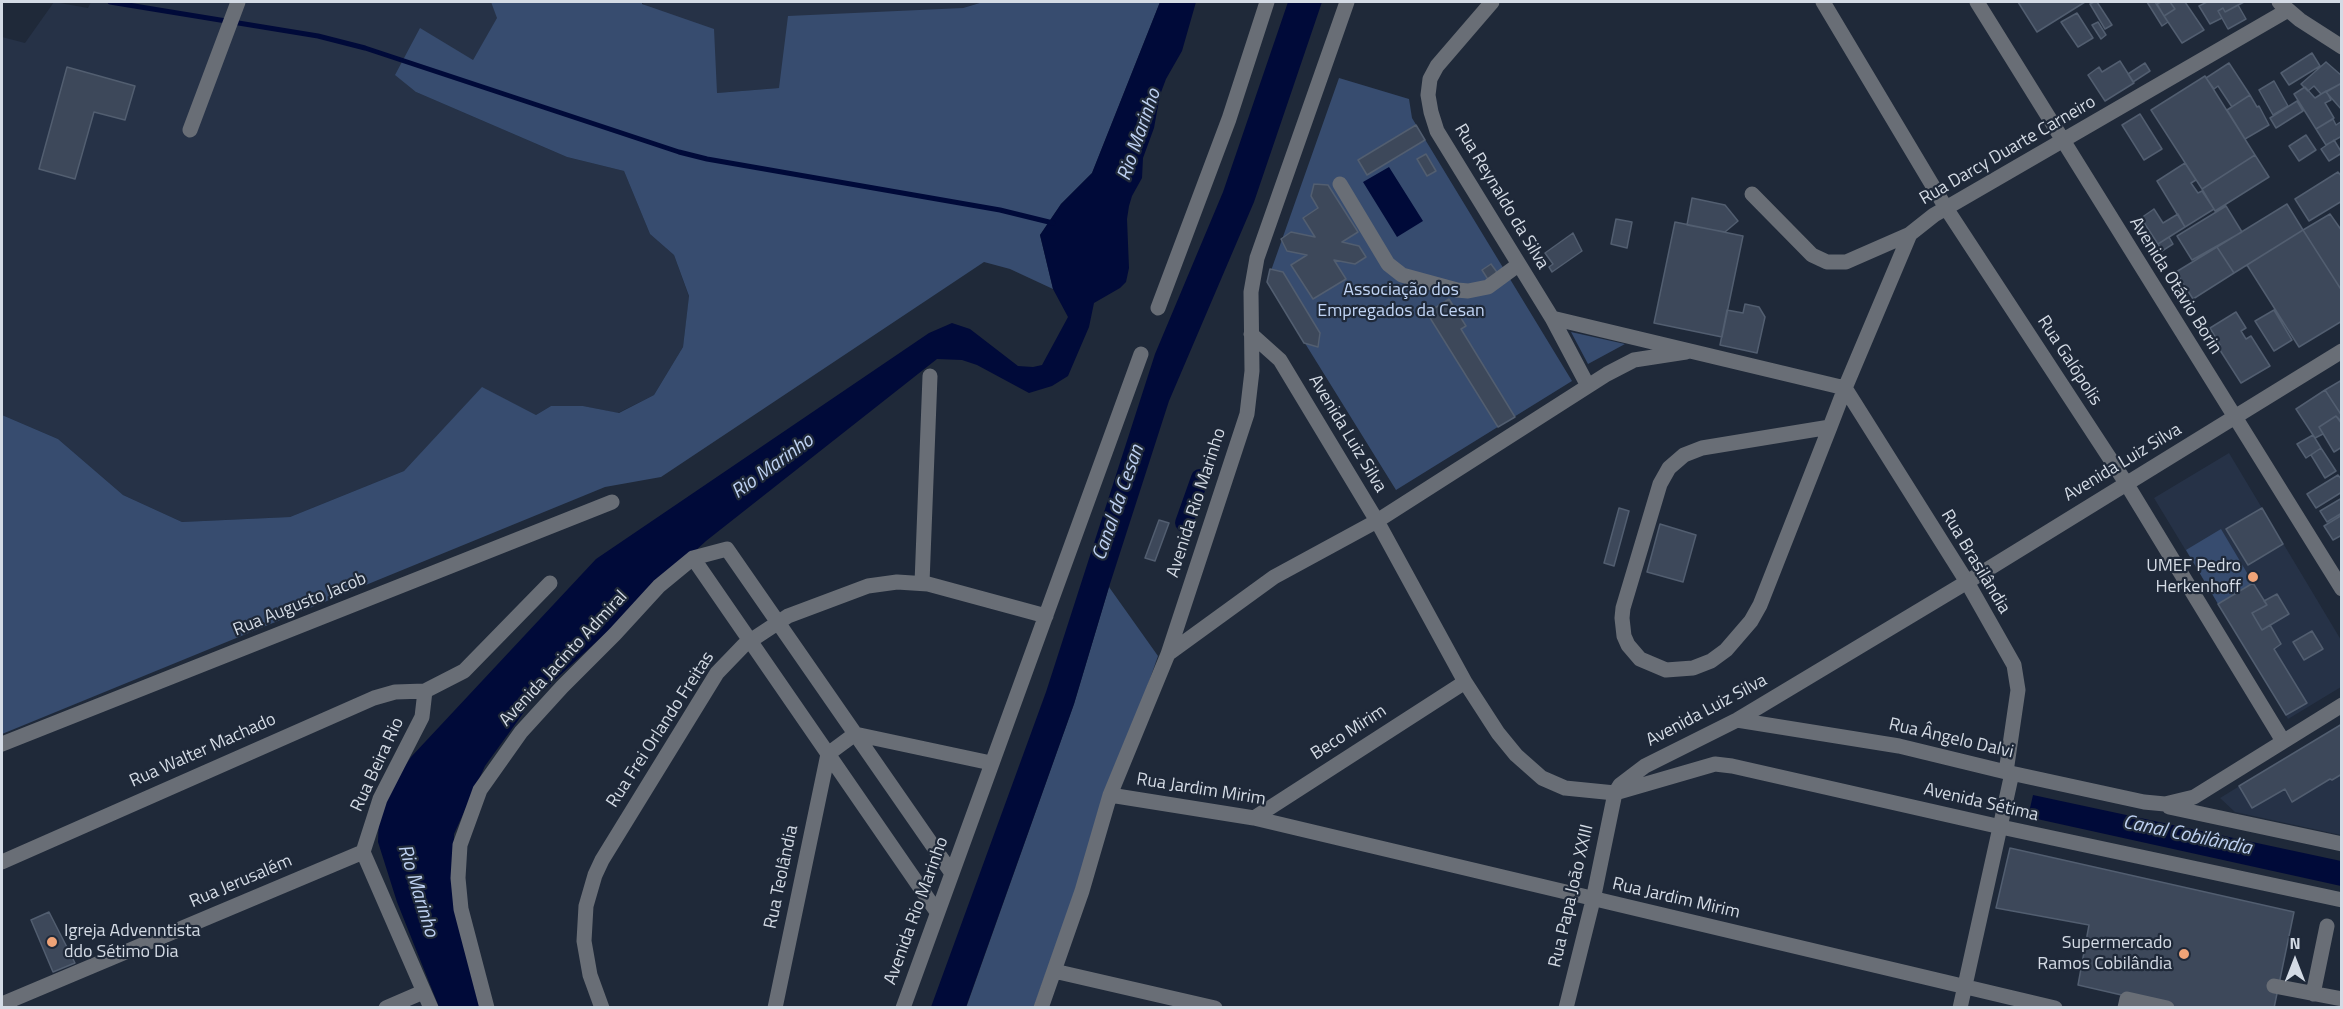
<!DOCTYPE html>
<html>
<head>
<meta charset="utf-8">
<style>
  body { margin:0 }
  #map { position:relative; width:2343px; height:1009px; overflow:hidden; background:#1f2939; font-family:"Titillium Web",sans-serif }
  canvas { display:block }
  .frame { position:absolute; inset:0; border:3px solid #d4dbe5; pointer-events:none }
  .north { position:absolute; left:2265px; top:931px; width:60px; height:60px; -webkit-text-stroke:4px #1f2939; paint-order:stroke; rotate:0deg; font-size:16px; font-weight:700; line-height:24px; text-align:center; color:#d4dbe5 }
  .north::after { content:''; display:block; margin:auto; width:21px; height:27px; background:#d4dbe5; clip-path:polygon(50% 0,100% 100%,50% 72%,0 100%) }
</style>
</head>
<body>
<div id="map">
<canvas width="2343" height="1009"></canvas>
<div class="frame"></div>
<div class="north">N</div>
</div>
<script>
const c = document.querySelector('canvas').getContext('2d');
c.lineJoin = 'round';
function fill(path, color) { c.fillStyle = color; c.fill(path, 'evenodd'); }
const poly = rows => new Path2D(rows.map(r => 'M' + r).join(''));
function trace(path, color, width, dash) { c.strokeStyle = color; c.lineWidth = width; c.lineCap = dash ? 'butt' : 'round'; c.setLineDash(dash || []); c.stroke(path); }
function label(font, color, halo, rows, align = 'center') {
  c.font = font + ' "Titillium Web",sans-serif'; c.lineWidth = 4.5; c.setLineDash([]); c.textBaseline = 'middle'; c.strokeStyle = halo; c.fillStyle = color; for (const [text, x, y, turn = 0] of rows) {
    c.save(); c.translate(x, y); c.rotate((+turn || 0) * Math.PI / 180); c.textAlign = isNaN(turn) ? turn : align; if (halo) c.strokeText(text, 0, 0); c.fillText(text, 0, 0); c.restore();
  }
}
fill(poly([
  [54,2,88,8,91,2,491,2,498,18,473,60,416,92,567,157,624,171,650,234,674,255,689,297,683,347,654,395,618,413,583,406,551,406,536,415,482,388,404,471,290,517,182,522,123,495,58,439,2,415,2,37,25,43],
  [642,2,983,2,963,8,779,88,717,93],
  [2229,453,2341,640,2341,687,2288,719,2154,498],
  [2341,724,2341,835,2235,812,2220,798]
]), '#263247');
fill(poly([
  [491,2,642,2,642,4,714,29,717,93,779,88,788,16,963,8,983,2,1160,2,1092,173,1061,204,1040,235,1053,289,1010,269,984,262,661,477,605,487,2,734,2,415,58,439,123,495,182,522,290,517,404,471,482,387,536,415,551,406,583,406,619,413,654,395,683,347,689,296,674,255,650,234,624,171,567,157,416,92,395,75,420,28,473,60,497,18],
  [1339,78,1409,99,1412,118,1572,381,1396,490,1267,282],
  [1571,332,1625,344,1588,364],
  [2221,529,2253,583,2218,604,2186,550],
  [1109,587,1158,656,1034,1007,966,1008,1074,704]
]), '#374c6f');
fill(poly([
  [1160,2,1196,2,1182,51,1166,79,1160,95,1154,128,1143,158,1142,178,1132,196,1129,206,1127,219,1129,268,1126,282,1120,288,1094,303,1089,327,1068,376,1052,386,1029,393,977,365,962,360,937,359,706,541,532,701,485,766,454,834,453,880,480,1007,439,1007,397,902,378,842,379,816,389,790,411,757,596,559,929,333,952,323,970,329,1018,366,1033,367,1042,365,1068,317,1053,289,1040,235,1061,204,1092,173],
  [1288,2,1322,2,1254,202,1169,401,1109,587,1074,704,966,1007,931,1007,1046,692,1155,354,1223,192],
  [1389,167,1423,221,1397,237,1363,182],
  [2033,795,2341,861,2341,886,2028,817]
]), '#000a39');
trace(poly([
  [110,2,318,36,365,48,679,152,707,159,1000,210,1053,223]
]), '#000a39', 5);
trace(poly([
  [1184,523,1200,478]
]), '#000a39', 18);
const building = poly([
  [2018,2,2085,2,2037,32,2018,2],
  [2094,2,2097,2,2112,25,2105,29,2090,4,2094,2],
  [2147,2,2155,2,2168,22,2162,26,2147,2],
  [2161,2,2170,2,2175,9,2164,16,2157,4,2161,2],
  [2170,2,2185,2,2204,30,2182,43,2164,16,2175,9,2170,2],
  [2207,2,2244,2,2225,12,2223,8,2218,11,2222,18,2210,24,2199,6,2207,2],
  [2238,5,2246,19,2228,29,2218,11,2223,8,2225,12,2238,5],
  [2077,13,2093,38,2078,47,2061,22,2077,13],
  [2098,22,2106,35,2101,39,2092,25,2098,22],
  [2312,53,2320,66,2289,85,2281,73,2312,53],
  [2120,61,2134,83,2105,101,2088,75,2099,67,2102,72,2120,61],
  [2326,62,2342,76,2342,83,2321,94,2314,86,2308,91,2301,84,2326,62],
  [2145,63,2150,71,2133,82,2128,74,2145,63],
  [2229,63,2250,95,2232,107,2218,86,2214,89,2206,78,2229,63],
  [67,67,135,86,125,120,94,112,75,179,39,169,67,67],
  [2205,76,2255,155,2202,189,2151,110,2205,76],
  [2274,81,2288,106,2273,115,2259,90,2274,81],
  [2342,83,2342,110,2326,92,2342,83],
  [2305,87,2315,98,2326,91,2331,100,2325,103,2334,118,2316,129,2294,94,2305,87],
  [2250,95,2257,107,2259,106,2269,125,2245,139,2227,110,2250,95],
  [2297,101,2303,111,2276,128,2270,118,2297,101],
  [2140,114,2162,149,2144,160,2122,125,2140,114],
  [2333,119,2336,125,2342,121,2342,136,2326,145,2316,129,2333,119],
  [1416,125,1425,140,1367,175,1358,160,1416,125],
  [2306,135,2316,150,2299,161,2289,146,2306,135],
  [2334,140,2342,153,2329,161,2321,149,2334,140],
  [1426,154,1436,171,1427,176,1417,159,1426,154],
  [2255,155,2269,177,2215,211,2202,189,2255,155],
  [2185,163,2196,180,2191,183,2198,193,2202,191,2214,209,2185,227,2157,181,2185,163],
  [2338,172,2342,177,2342,201,2309,221,2295,199,2338,172],
  [1314,184,1328,185,1358,232,1342,242,1359,246,1366,257,1355,264,1334,260,1346,279,1313,299,1291,265,1307,255,1287,251,1281,239,1291,232,1315,237,1303,218,1318,208,1311,196,1314,184],
  [1692,198,1725,205,1738,221,1725,232,1687,225,1692,198],
  [2287,204,2303,230,2234,273,2217,247,2287,204],
  [2226,206,2242,232,2192,260,2177,236,2226,206],
  [2154,209,2163,223,2178,214,2185,227,2158,244,2141,218,2154,209],
  [2330,214,2342,231,2342,291,2303,230,2330,214],
  [1616,219,1632,222,1627,248,1611,244,1616,219],
  [1675,222,1743,236,1722,337,1654,323,1675,222],
  [2303,230,2342,291,2342,321,2299,347,2247,265,2303,230],
  [1573,233,1582,251,1552,272,1549,267,1553,264,1545,253,1573,233],
  [2169,237,2173,244,2162,251,2158,244,2169,237],
  [2217,247,2234,273,2193,299,2176,272,2217,247],
  [1491,264,1499,275,1489,281,1482,270,1491,264],
  [1270,269,1283,272,1320,333,1318,347,1304,343,1267,282,1270,269],
  [1449,299,1466,326,1461,329,1515,417,1498,427,1427,313,1449,299],
  [1745,304,1759,307,1765,317,1757,353,1720,345,1727,310,1743,313,1745,304],
  [2274,310,2292,340,2274,351,2255,321,2274,310],
  [2236,312,2246,328,2241,331,2246,339,2251,336,2270,366,2241,383,2218,347,2220,345,2210,328,2236,312],
  [2342,380,2342,416,2325,390,2342,380],
  [2325,390,2342,416,2342,422,2336,416,2319,427,2323,434,2315,438,2296,409,2325,390],
  [2336,416,2342,424,2342,447,2334,452,2319,427,2336,416],
  [2313,435,2321,448,2306,458,2297,444,2313,435],
  [2321,448,2336,471,2325,478,2311,455,2321,448],
  [2338,475,2342,480,2342,492,2316,508,2307,494,2338,475],
  [2342,498,2342,513,2327,522,2320,511,2342,498],
  [1619,508,1629,511,1614,566,1604,563,1619,508],
  [2262,508,2283,544,2248,565,2226,529,2262,508],
  [2342,515,2342,535,2333,540,2324,526,2342,515],
  [1159,520,1169,523,1155,561,1145,558,1159,520],
  [1660,524,1696,535,1683,582,1647,572,1660,524],
  [2253,583,2267,605,2252,613,2262,630,2270,625,2281,644,2274,649,2307,703,2286,715,2218,604,2253,583],
  [2277,594,2289,614,2262,630,2252,613,2267,605,2264,601,2277,594],
  [2312,631,2323,649,2304,660,2293,642,2312,631],
  [2342,724,2342,774,2332,780,2330,779,2292,802,2285,789,2252,808,2239,786,2342,724],
  [2010,848,2294,912,2274,1008,2178,1008,2078,985,2089,925,1996,908,2010,848],
  [49,912,75,963,53,972,31,920,49,912]
]);
fill(building, '#3d485a');
trace(building, '#525e70', 1.5);
trace(poly([
  [1492,2,1437,66,1430,79,1428,95,1431,112,1437,131,1552,318,1588,386],
  [1823,2,1946,208,2126,483,2283,741],
  [1977,2,2342,589],
  [2279,2,2300,20,2342,47],
  [190,130,238,2],
  [1340,184,1388,264,1402,275,1457,290,1468,291,1488,287,1518,265],
  [1752,194,1812,255,1827,262,1846,262,1910,234],
  [1158,308,1229,119,1267,2],
  [1552,318,1845,388],
  [1251,334,1280,360,1377,521,1465,682,1498,733,1516,755,1542,778,1565,788,1615,793,1715,764,1732,766,2001,827,2342,900],
  [1845,388,1967,582,2014,665,2018,690,2006,772],
  [1830,427,1702,448,1684,455,1669,468,1660,484,1623,608,1622,618,1624,636,1628,645,1640,659,1666,670,1693,668,1711,661,1726,650,1751,621,1760,605,1830,427,1845,388,1910,234,1934,215,2288,10],
  [693,558,937,912],
  [922,583,930,376],
  [1168,654,1274,577,1377,521,1607,374,1634,360,1686,352],
  [425,691,422,717,380,799,363,852,431,1008],
  [1737,720,1899,746,2006,772,2144,802,2165,804,2194,797,2342,705],
  [2,744,612,502],
  [1110,795,1254,818,2055,1008],
  [2169,807,2342,844],
  [1254,818,1465,682],
  [2,862,374,698,395,692,425,691,464,671,550,583],
  [1054,971,1215,1008],
  [2274,986,2342,999],
  [2313,994,2327,926],
  [2,1004,363,852],
  [386,1008,423,992],
  [487,1008,461,909,458,878,460,845,480,790,521,732,562,687,615,634,659,586,693,558,727,549,951,872],
  [602,1008,590,975,584,941,586,906,595,875,602,860,717,673,744,645,788,616,868,586,897,582,928,584,1046,616],
  [775,1008,828,754,855,734,991,763],
  [903,1008,1141,354],
  [1041,1008,1082,891,1110,795,1168,654,1247,414,1252,371,1251,292,1257,258,1347,2],
  [1566,1008,1593,900,1615,793,1620,785,1645,766,1737,720,1967,582,2342,351],
  [1960,1008,2012,773],
  [2125,1008,2127,999,2167,1008]
]), '#696e76', 15);
for (const [x, y, r, color] of [
  [2253,577,6,"#efa377"],
  [52,942,6,"#efa377"],
  [2184,954,6,"#efa377"]
]) { const dot = new Path2D(); dot.arc(x, y, r, 0, 2 * Math.PI); c.fillStyle = color; c.fill(dot); trace(dot, '#1f2939', 2); }
label('18px', '#d4dbe5', '#1f2939', [
  ["Rua Darcy Duarte Carneiro",2008,151,-30],
  ["Rua Reynaldo da Silva",1501,197,59],
  ["Avenida Otávio Borin",2175,286,58],
  ["Rua Galópolis",2069,361,57],
  ["Avenida Luiz Silva",1347,434,59],
  ["Avenida Luiz Silva",2123,463,-31],
  ["Avenida Rio Marinho",1197,503,-72],
  ["Rua Brasilândia",1975,562,59],
  ["Rua Augusto Jacob",300,605,-22],
  ["Avenida Jacinto Admiral",564,659,-47],
  ["Avenida Luiz Silva",1707,711,-28],
  ["Rua Frei Orlando Freitas",661,730,-57],
  ["Beco Mirim",1349,733,-33],
  ["Rua Ângelo Dalvi",1951,739,13],
  ["Rua Walter Machado",203,751,-24],
  ["Rua Beira Rio",378,765,-65],
  ["Rua Jardim Mirim",1201,790,9],
  ["Avenida Sétima",1981,803,13],
  ["Rua Teolândia",782,877,-78],
  ["Rua Jerusalém",241,882,-23],
  ["Rua Papa João XXIII",1572,896,-77],
  ["Rua Jardim Mirim",1676,899,13],
  ["Avenida Rio Marinho",917,911,-70]
]);
label('18px', '#c0d4f5', '#1f2939', [
  ["Associação dos",1401,291],
  ["Empregados da Cesan",1401,312]
]);
label('18px', '#d4dbe5', '#1f2939', [
  ["UMEF Pedro",2241,567],
  ["Herkenhoff",2241,588],
  ["Igreja Advenntista",64,932,"left"],
  ["ddo Sétimo Dia",64,953,"left"],
  ["Supermercado",2172,944],
  ["Ramos Cobilândia",2172,965]
], 'right');
label('italic 20px', '#bed1f2', '#1f2939', [
  ["Rio Marinho",1140,135,-71],
  ["Rio Marinho",773,467,-36],
  ["Canal da Cesan",1119,503,-71],
  ["Canal Cobilândia",2187,836,12],
  ["Rio Marinho",417,891,73]
]);
</script>
</body>
</html>
